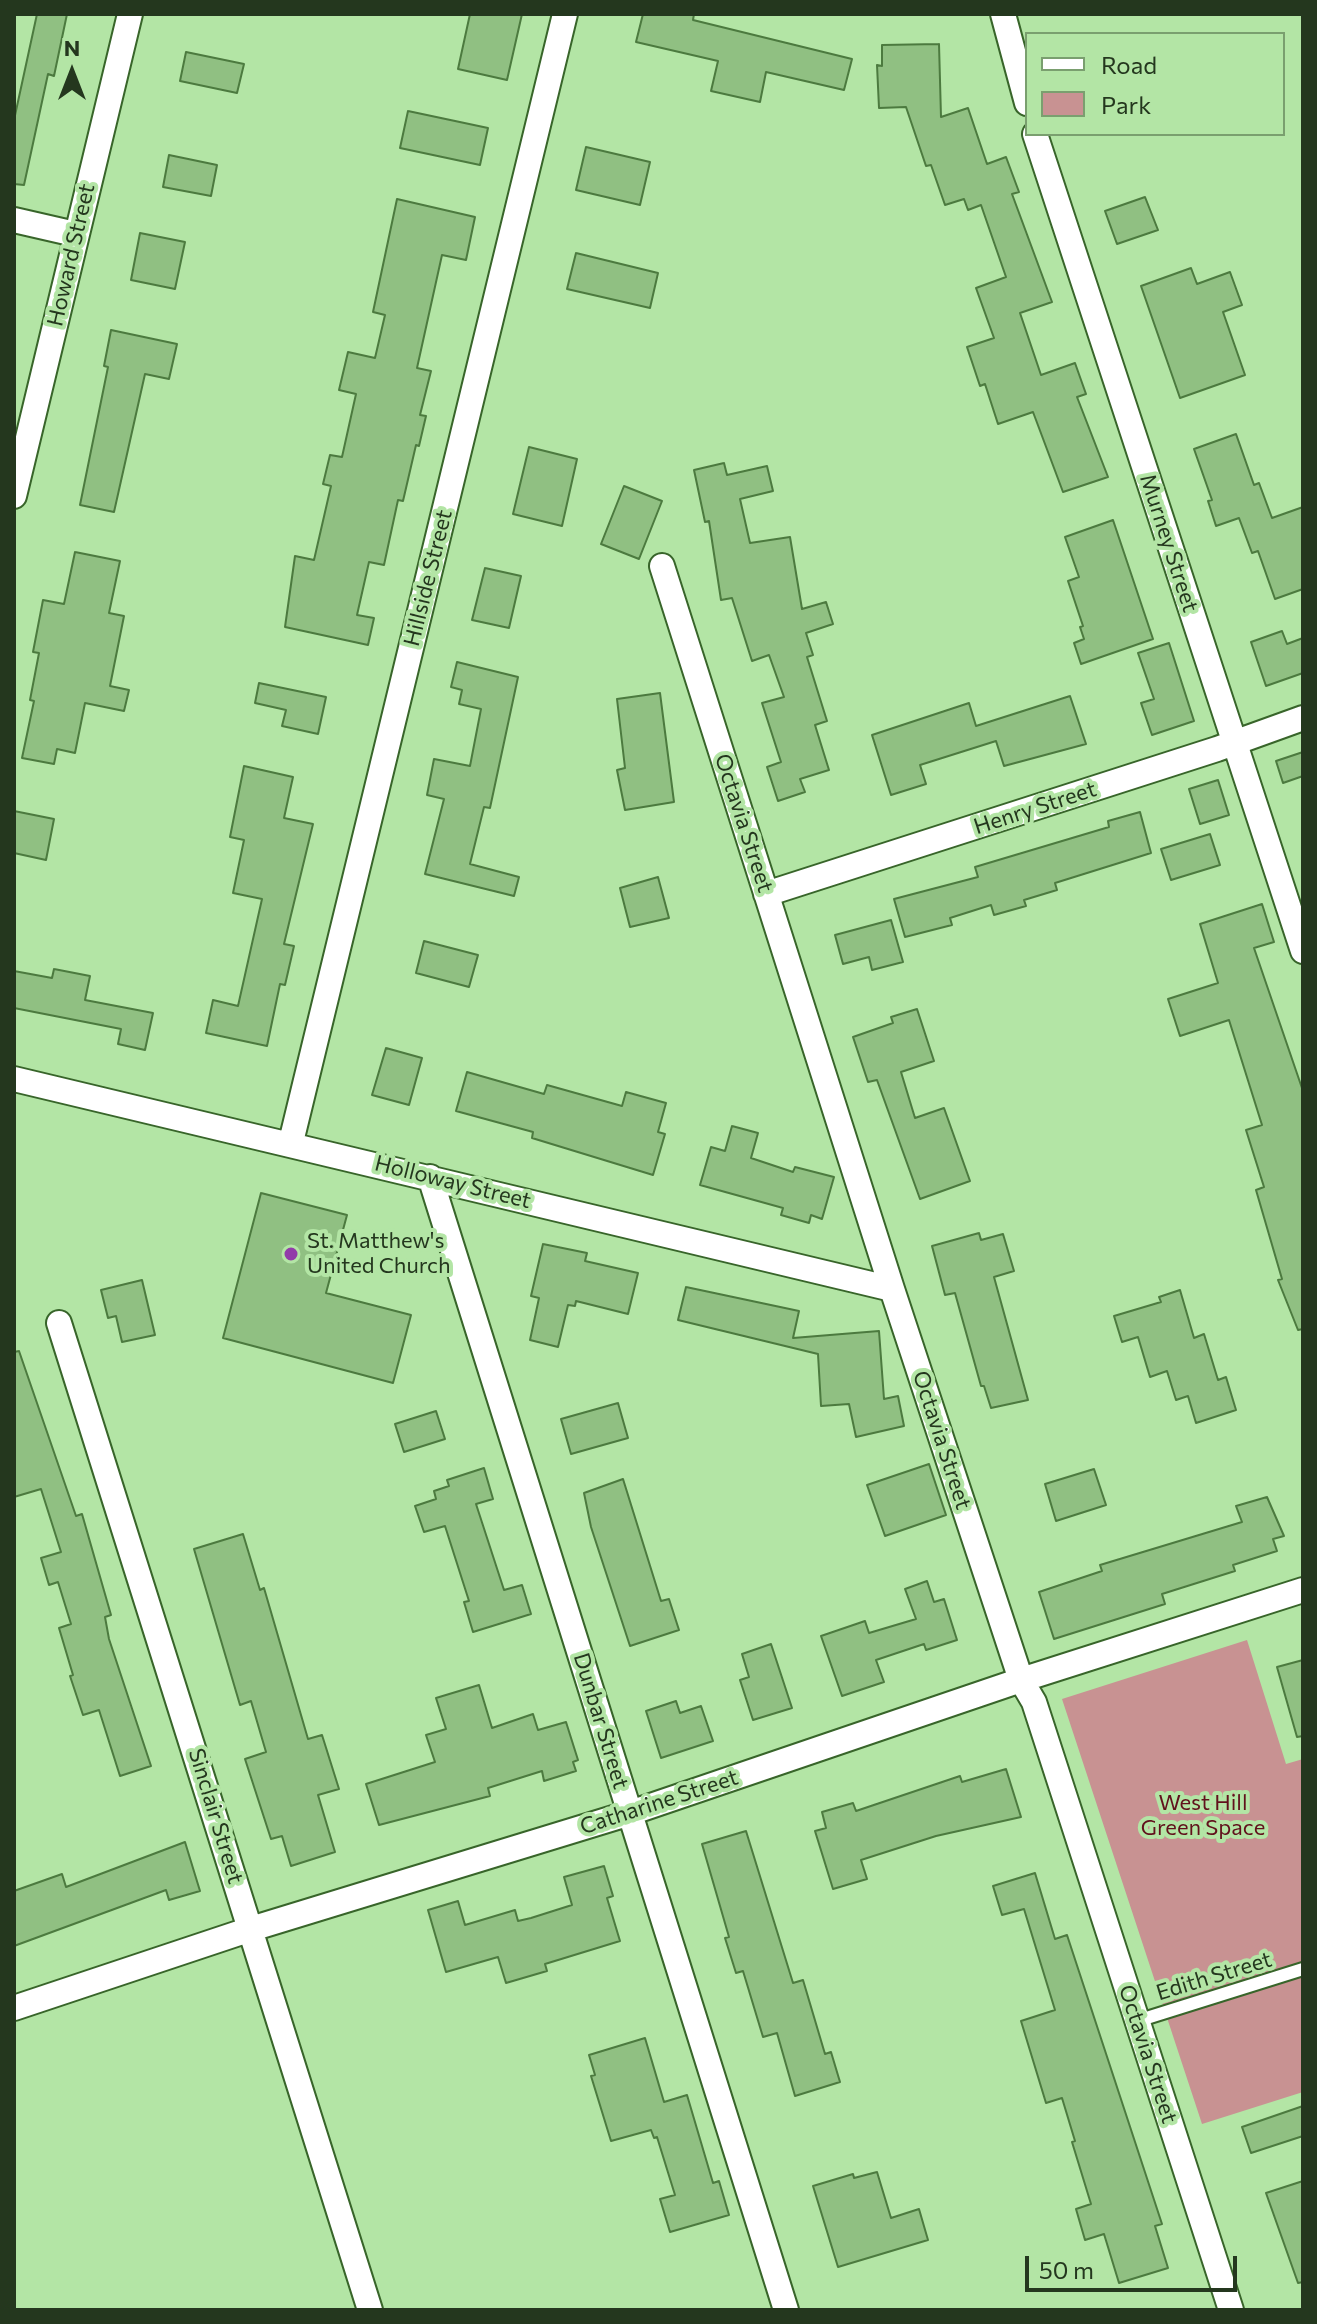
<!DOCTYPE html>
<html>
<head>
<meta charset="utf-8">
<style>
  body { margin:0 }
  #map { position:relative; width:1317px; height:2324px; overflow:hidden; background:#b3e5a5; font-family:Commissioner,sans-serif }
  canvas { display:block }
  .frame { position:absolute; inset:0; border:16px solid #24371e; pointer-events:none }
  .legend { position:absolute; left:1025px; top:32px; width:260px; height:104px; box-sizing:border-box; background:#b3e5a5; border:2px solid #7a9f6f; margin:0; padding:10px 14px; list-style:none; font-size:24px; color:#24371e }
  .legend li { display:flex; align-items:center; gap:16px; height:40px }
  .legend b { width:40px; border:2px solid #7a9f6f }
  .north { position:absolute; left:32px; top:32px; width:80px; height:80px; -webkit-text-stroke:6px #b3e5a5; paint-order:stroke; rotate:0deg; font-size:22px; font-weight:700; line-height:32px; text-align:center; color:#24371e }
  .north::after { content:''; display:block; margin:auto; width:28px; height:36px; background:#24371e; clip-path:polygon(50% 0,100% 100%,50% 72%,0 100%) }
  .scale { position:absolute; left:1025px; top:2256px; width:212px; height:36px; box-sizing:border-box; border:4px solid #24371e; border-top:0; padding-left:10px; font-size:24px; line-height:28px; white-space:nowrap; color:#24371e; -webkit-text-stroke:6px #b3e5a5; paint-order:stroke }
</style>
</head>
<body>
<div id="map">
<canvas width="1317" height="2324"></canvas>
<div class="frame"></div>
<ul class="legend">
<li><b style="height:10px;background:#fff"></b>Road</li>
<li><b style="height:22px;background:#c89292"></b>Park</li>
</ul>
<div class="north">N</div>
<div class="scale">50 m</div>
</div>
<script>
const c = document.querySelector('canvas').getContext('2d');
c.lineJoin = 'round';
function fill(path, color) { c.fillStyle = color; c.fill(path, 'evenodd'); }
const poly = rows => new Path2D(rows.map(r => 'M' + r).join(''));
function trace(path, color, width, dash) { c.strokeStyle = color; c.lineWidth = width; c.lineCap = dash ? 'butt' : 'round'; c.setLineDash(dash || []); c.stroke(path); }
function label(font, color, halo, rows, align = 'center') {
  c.font = font + ' Commissioner,sans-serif'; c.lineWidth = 8; c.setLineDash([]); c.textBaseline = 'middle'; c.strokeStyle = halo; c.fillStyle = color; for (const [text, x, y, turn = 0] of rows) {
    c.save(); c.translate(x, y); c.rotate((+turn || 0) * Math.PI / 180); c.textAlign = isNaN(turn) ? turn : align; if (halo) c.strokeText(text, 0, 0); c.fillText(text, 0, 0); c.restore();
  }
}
fill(poly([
  [1247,1640,1286,1764,1303,1759,1303,2092,1202,2124,1062,1699]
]), '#c89292');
const building = poly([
  [37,14,67,14,54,76,48,74,24,185,14,184,14,120,37,14],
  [470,14,522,14,507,80,458,69,470,14],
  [643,14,694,14,693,20,852,59,844,90,766,72,760,102,711,91,718,61,636,42,643,14],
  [939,44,941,117,968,108,987,164,1006,157,1019,192,1012,194,1052,302,1020,313,1041,375,1075,363,1086,394,1077,397,1108,477,1063,492,1033,412,998,424,985,384,980,386,967,347,994,338,976,288,1006,277,981,205,968,210,964,199,945,205,931,165,926,166,906,107,879,108,877,65,882,66,882,45,939,44],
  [186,52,244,64,237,93,180,81,186,52],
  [408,111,488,128,480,165,400,148,408,111],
  [586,147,650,162,640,205,576,190,586,147],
  [169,155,217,165,211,196,163,187,169,155],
  [1145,197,1158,230,1117,244,1105,211,1145,197],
  [397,199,475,217,466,260,442,255,417,368,431,371,420,415,426,416,419,446,416,445,403,501,398,500,384,565,369,562,357,615,374,618,368,645,285,627,295,556,314,560,331,486,323,484,330,455,342,457,356,394,339,390,348,352,375,358,385,315,373,312,397,199],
  [140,233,185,242,175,289,131,280,140,233],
  [576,253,658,273,650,308,567,289,576,253],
  [1191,268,1197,284,1230,272,1242,305,1223,312,1245,375,1180,398,1141,286,1191,268],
  [111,330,177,344,169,379,145,374,114,512,80,505,108,367,104,366,111,330],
  [1236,434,1254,485,1259,483,1272,518,1303,507,1303,589,1275,599,1258,551,1252,553,1239,518,1216,526,1208,501,1212,500,1194,449,1236,434],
  [529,447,577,459,562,526,513,514,529,447],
  [724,463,727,475,767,466,773,491,740,499,750,543,790,537,802,609,826,602,833,624,806,633,813,655,807,657,827,721,815,725,829,770,800,779,805,792,778,801,767,767,781,762,762,703,784,697,769,655,752,661,732,598,721,600,709,521,705,522,694,470,724,463],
  [624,486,662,501,639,559,601,544,624,486],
  [1113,520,1153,639,1081,664,1074,643,1084,639,1080,627,1083,626,1068,581,1079,577,1065,537,1113,520],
  [75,552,120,561,109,613,124,616,110,686,129,690,124,711,85,703,75,753,57,749,54,764,22,758,34,701,30,700,39,653,33,652,43,600,64,604,75,552],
  [485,568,521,576,509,628,472,620,485,568],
  [1282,631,1287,644,1303,638,1303,673,1266,686,1251,642,1282,631],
  [1169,643,1194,721,1152,735,1141,703,1154,699,1138,653,1169,643],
  [457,662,518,677,490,808,484,807,470,864,519,877,514,896,425,874,444,799,427,795,434,759,470,766,481,709,459,704,462,690,451,687,457,662],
  [259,683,326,697,318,734,282,726,286,710,255,703,259,683],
  [660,693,674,802,625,810,617,770,625,768,617,699,660,693],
  [1070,696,1086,744,1004,766,996,741,920,765,926,784,891,795,872,735,969,703,976,726,1070,696],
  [1303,752,1303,776,1283,783,1276,761,1303,752],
  [244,766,293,777,284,818,313,824,284,944,294,946,285,985,280,984,267,1046,206,1033,213,1000,238,1006,262,899,233,893,244,840,230,837,244,766],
  [1218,780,1229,815,1200,824,1189,789,1218,780],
  [14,811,54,819,46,860,14,853,14,811],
  [1140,812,1151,853,1055,883,1057,890,1024,900,1026,906,994,915,991,905,950,918,952,925,905,937,894,899,978,877,975,867,1109,827,1108,821,1140,812],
  [1210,834,1220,865,1171,880,1161,849,1210,834],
  [658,877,669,918,630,927,620,888,658,877],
  [1262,904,1274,942,1254,948,1303,1091,1303,1329,1298,1330,1278,1280,1282,1279,1256,1190,1264,1187,1246,1130,1262,1125,1229,1020,1180,1036,1168,999,1218,983,1200,924,1262,904],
  [891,920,903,962,872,970,869,957,843,964,835,935,891,920],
  [424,941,478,955,469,987,416,973,424,941],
  [54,969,90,976,85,1000,153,1013,145,1050,118,1044,121,1029,14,1008,14,971,52,978,54,969],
  [917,1009,934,1061,901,1072,915,1118,944,1108,970,1181,920,1199,877,1080,868,1082,853,1037,893,1023,891,1017,917,1009],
  [386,1048,422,1058,409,1105,372,1095,386,1048],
  [467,1072,544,1094,547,1085,622,1106,626,1092,666,1103,658,1132,665,1134,653,1175,532,1138,533,1132,456,1111,467,1072],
  [732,1126,758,1133,751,1158,793,1172,795,1167,834,1177,822,1219,811,1215,809,1223,781,1215,783,1208,700,1185,711,1147,725,1151,732,1126],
  [261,1193,347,1215,326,1293,411,1315,393,1383,223,1338,261,1193],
  [979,1233,981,1240,1003,1234,1014,1271,994,1277,1028,1400,991,1408,984,1386,981,1386,955,1293,945,1295,932,1246,979,1233],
  [543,1244,587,1253,585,1261,638,1273,628,1314,576,1301,575,1306,568,1305,558,1347,530,1340,539,1298,531,1296,543,1244],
  [142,1280,155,1335,122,1342,116,1316,108,1318,101,1290,142,1280],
  [686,1287,799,1311,793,1338,879,1331,884,1399,898,1396,904,1426,856,1437,849,1404,821,1406,818,1354,678,1320,686,1287],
  [1180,1290,1194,1338,1204,1334,1218,1380,1226,1377,1236,1410,1196,1423,1188,1396,1176,1400,1167,1371,1150,1377,1138,1337,1122,1342,1114,1316,1161,1302,1159,1297,1180,1290],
  [19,1351,76,1516,82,1514,111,1615,105,1617,109,1639,151,1766,120,1776,99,1710,83,1715,70,1676,73,1675,59,1628,71,1624,58,1582,49,1585,41,1558,61,1552,41,1489,14,1497,14,1352,19,1351],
  [618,1403,628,1438,571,1454,561,1419,618,1403],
  [436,1411,445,1439,404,1452,395,1424,436,1411],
  [929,1464,946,1515,885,1536,867,1485,929,1464],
  [484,1468,493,1499,476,1504,504,1590,522,1585,531,1614,473,1632,464,1602,469,1601,445,1526,424,1532,415,1506,436,1499,434,1491,449,1486,447,1480,484,1468],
  [1094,1469,1106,1505,1056,1521,1045,1484,1094,1469],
  [623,1479,661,1601,669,1599,679,1630,630,1646,591,1527,584,1493,623,1479],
  [1267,1497,1284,1536,1273,1539,1277,1551,1233,1565,1235,1571,1162,1594,1165,1604,1054,1639,1039,1592,1102,1571,1100,1565,1242,1522,1236,1506,1267,1497],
  [243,1534,260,1590,264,1588,308,1739,322,1735,339,1789,318,1795,335,1852,291,1866,282,1836,271,1839,245,1759,266,1752,251,1701,240,1705,194,1549,243,1534],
  [927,1581,934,1602,944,1599,957,1640,926,1650,924,1644,876,1660,884,1682,842,1696,821,1636,865,1621,869,1633,916,1619,905,1589,927,1581],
  [771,1644,792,1708,753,1720,740,1680,749,1677,742,1654,771,1644],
  [1303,1660,1303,1736,1297,1737,1277,1667,1303,1660],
  [479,1685,492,1728,533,1714,538,1730,566,1722,578,1760,573,1762,576,1771,544,1781,542,1771,488,1788,490,1796,379,1825,366,1784,435,1762,426,1735,446,1729,436,1698,479,1685],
  [676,1701,680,1713,701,1706,713,1741,661,1758,646,1711,676,1701],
  [1006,1769,1021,1817,936,1836,861,1860,867,1879,833,1889,815,1831,826,1828,822,1812,853,1803,856,1811,960,1776,962,1782,1006,1769],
  [746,1831,793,1983,803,1980,825,2054,831,2052,840,2082,795,2096,777,2033,763,2037,743,1971,736,1973,725,1938,729,1937,702,1844,746,1831],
  [185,1842,200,1891,169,1900,166,1890,14,1946,14,1891,62,1874,66,1887,185,1842],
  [604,1866,613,1896,607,1898,620,1941,545,1964,547,1971,506,1983,498,1957,446,1972,428,1910,458,1901,465,1925,515,1910,518,1921,531,1918,572,1905,564,1877,604,1866],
  [1035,1873,1055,1939,1067,1935,1162,2224,1155,2226,1168,2268,1119,2283,1104,2234,1085,2240,1076,2209,1091,2204,1072,2142,1075,2141,1062,2098,1046,2103,1021,2021,1055,2010,1024,1909,1002,1915,993,1886,1035,1873],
  [645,2038,664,2102,687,2095,713,2183,719,2181,729,2215,670,2232,660,2199,675,2195,657,2137,654,2138,651,2130,611,2141,591,2076,595,2075,589,2055,645,2038],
  [1303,2106,1303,2136,1251,2153,1242,2127,1303,2106],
  [877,2172,891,2218,919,2209,928,2240,838,2267,813,2186,853,2174,854,2178,877,2172],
  [1303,2181,1303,2282,1298,2283,1266,2193,1303,2181]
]);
fill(building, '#90c082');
trace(building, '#4c7a3f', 2);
const lane = poly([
  [1137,2021,1303,1969]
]);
const street = poly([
  [1003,14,1027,103],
  [1035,134,1303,951],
  [14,220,75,234],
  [14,496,130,14],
  [662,566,892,1289,1021,1680,1034,1702,1231,2310],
  [766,894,1217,749,1303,718],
  [14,1079,892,1289],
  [291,1142,565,14],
  [430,1177,786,2310],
  [59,1323,370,2310],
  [14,2008,251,1929,630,1813,1021,1680,1303,1590]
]);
trace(lane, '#38652a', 16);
trace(street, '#38652a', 28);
trace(lane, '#fff', 12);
trace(street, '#fff', 24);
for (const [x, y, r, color] of [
  [291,1254,8,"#923ca9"]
]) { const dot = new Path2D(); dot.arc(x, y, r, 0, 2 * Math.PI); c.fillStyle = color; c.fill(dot); trace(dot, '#b3e5a5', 3); }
label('22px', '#24371e', '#b3e5a5', [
  ["Howard Street",71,255,-77],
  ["Murney Street",1169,543,72],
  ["Hillside Street",428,578,-76],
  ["Henry Street",1035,808,-18],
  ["Octavia Street",744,823,72],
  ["Holloway Street",453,1182,14],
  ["Octavia Street",942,1440,72],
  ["Dunbar Street",601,1721,73],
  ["Catharine Street",659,1802,-18],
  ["Sinclair Street",216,1816,73],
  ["Edith Street",1214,1976,-17],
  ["Octavia Street",1148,2054,72]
]);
label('22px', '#24371e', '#b3e5a5', [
  ["St. Matthew's",307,1241],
  ["United Church",307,1266]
], 'left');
label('22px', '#61111c', '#b3e5a5', [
  ["West Hill",1203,1803],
  ["Green Space",1203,1828]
]);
</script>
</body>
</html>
